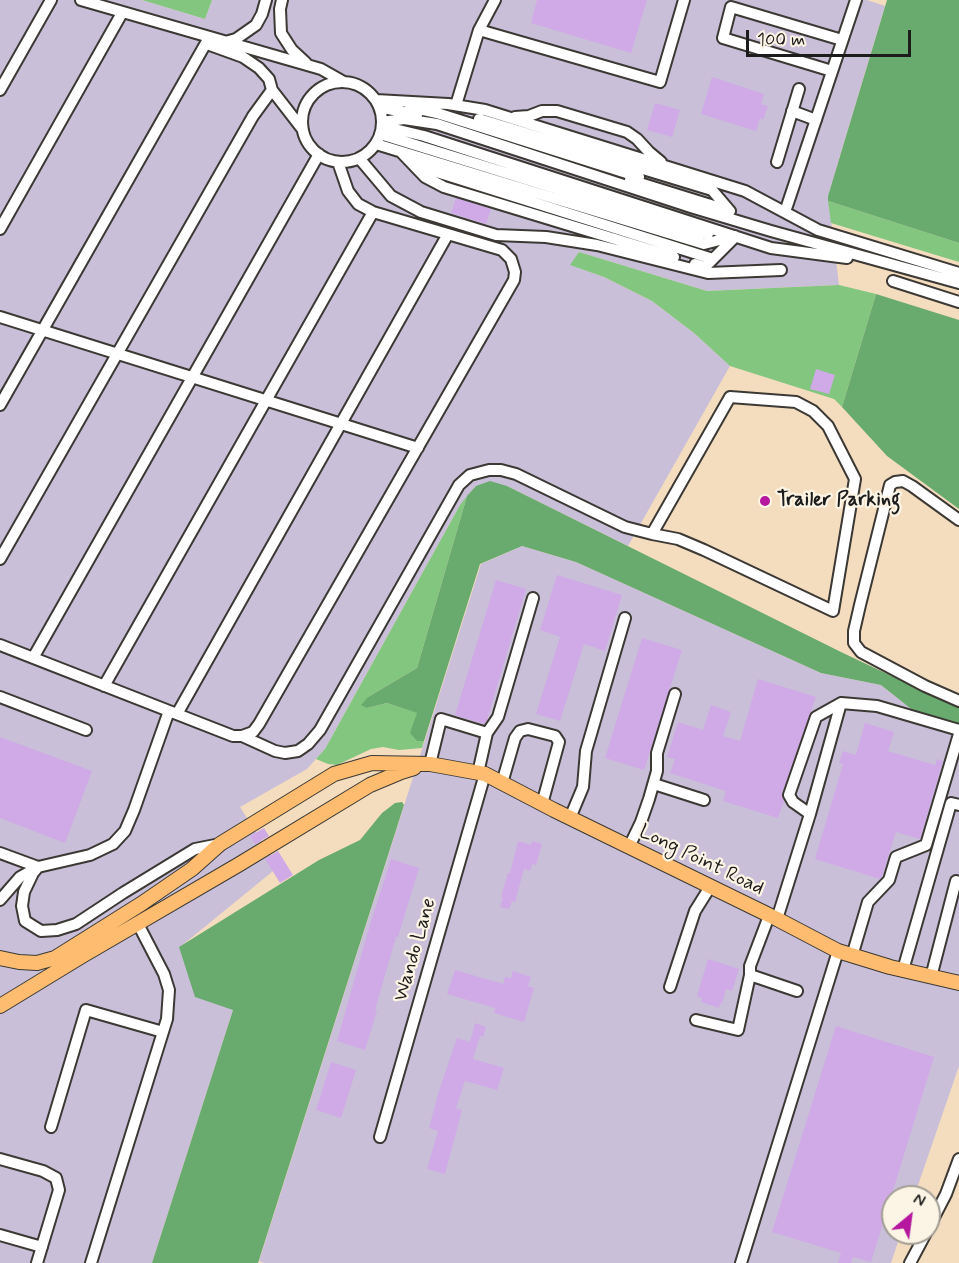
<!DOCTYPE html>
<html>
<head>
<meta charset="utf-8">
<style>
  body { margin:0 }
  #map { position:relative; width:959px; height:1263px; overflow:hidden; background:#f4dcbf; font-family:Mynerve,sans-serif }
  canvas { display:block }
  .north { position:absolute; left:881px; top:1185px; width:60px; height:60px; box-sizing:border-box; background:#fcf5e5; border:2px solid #a29e95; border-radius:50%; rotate:29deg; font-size:16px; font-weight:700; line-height:24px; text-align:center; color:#1c1c1c }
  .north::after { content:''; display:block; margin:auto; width:21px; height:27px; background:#b5179e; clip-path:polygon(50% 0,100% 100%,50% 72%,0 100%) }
  .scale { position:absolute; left:746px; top:30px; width:165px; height:27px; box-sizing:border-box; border:3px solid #1c1c1c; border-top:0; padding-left:8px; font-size:18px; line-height:21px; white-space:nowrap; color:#1c1c1c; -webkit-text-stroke:4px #fcf5e5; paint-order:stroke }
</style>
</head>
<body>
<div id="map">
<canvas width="959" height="1263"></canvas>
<div class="north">N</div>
<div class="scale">100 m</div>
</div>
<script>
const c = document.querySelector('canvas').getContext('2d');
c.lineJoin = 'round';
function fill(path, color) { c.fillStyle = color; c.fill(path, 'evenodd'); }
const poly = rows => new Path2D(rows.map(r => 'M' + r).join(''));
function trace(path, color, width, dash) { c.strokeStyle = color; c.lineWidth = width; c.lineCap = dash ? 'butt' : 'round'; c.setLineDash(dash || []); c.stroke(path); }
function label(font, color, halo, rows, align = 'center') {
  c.font = font + ' Mynerve,sans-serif'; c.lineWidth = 4.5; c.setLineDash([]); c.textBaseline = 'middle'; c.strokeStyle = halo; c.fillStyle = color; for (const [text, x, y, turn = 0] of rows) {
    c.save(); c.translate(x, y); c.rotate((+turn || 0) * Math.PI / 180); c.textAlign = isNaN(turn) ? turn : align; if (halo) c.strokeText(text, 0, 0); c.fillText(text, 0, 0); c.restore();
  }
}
fill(poly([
  [0,0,142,0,205,19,212,0,867,0,885,6,828,196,839,285,707,291,579,252,571,265,604,277,652,301,694,333,730,366,628,546,507,486,476,486,460,505,325,749,307,769,240,807,278,867,180,947,233,1010,152,1263,0,1263],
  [522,546,576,562,821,673,881,685,915,712,959,724,959,1066,914,1197,893,1197,893,1233,901,1233,891,1263,264,1263,259,1261,481,564]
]), '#c9bfd8');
fill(poly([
  [142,0,212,0,205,19],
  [828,201,959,243,959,262,831,223],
  [579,252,707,291,839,285,876,294,842,407,834,399,730,366,694,333,652,301,604,277,570,265],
  [467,496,417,668,368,697,367,708,387,703,418,713,417,741,424,741,422,748,399,750,383,747,371,749,337,765,328,764,316,759,325,749,460,505]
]), '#82c680');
fill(poly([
  [887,0,959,0,959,243,828,201,828,196],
  [876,294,959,320,959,509,887,456,842,407],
  [490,481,507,486,841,652,959,708,959,724,915,712,881,685,821,673,576,562,522,546,480,564,424,741,417,741,410,733,417,713,387,703,367,708,361,705,368,697,417,668,467,496,476,486],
  [402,802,404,805,258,1263,152,1263,233,1010,195,997,179,947,319,860,360,840,382,813,395,803]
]), '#69ab6e');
fill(poly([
  [537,0,647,0,631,53,531,23],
  [712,77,764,94,761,104,768,106,763,120,760,118,756,131,701,114],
  [655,103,680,110,672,137,647,130],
  [456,198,491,209,486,224,451,213],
  [816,369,835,375,829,394,810,389],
  [557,575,622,595,605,651,584,644,560,721,536,714,560,637,540,630],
  [496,580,526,589,487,720,484,724,455,715],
  [642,638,682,650,644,770,605,758],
  [758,679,816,697,782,793,782,796,784,801,778,818,723,801,726,791,670,773,675,759,667,757,678,722,703,730,711,705,731,712,723,736,740,741],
  [865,723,894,732,888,751,935,765,937,759,943,761,920,839,896,832,882,876,880,879,815,859,843,764,839,763,843,751,856,755],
  [0,737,92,771,65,843,0,818],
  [264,828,269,836,255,844,250,836],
  [518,841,531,845,532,841,542,844,536,865,532,864,530,871,524,869,515,902,512,901,509,909,500,907,503,897,501,897,508,873,510,873],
  [278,851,293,875,280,883,265,859],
  [391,859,419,868,398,937,396,937,375,1010,377,1011,365,1050,337,1041,369,928],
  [708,959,739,969,732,991,726,989,722,1004,720,1003,719,1008,701,1002,702,998,697,996],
  [455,970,503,984,505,977,511,978,513,971,531,977,528,986,534,988,524,1022,494,1013,495,1008,447,994],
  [475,1023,486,1027,483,1037,480,1036,473,1059,504,1068,497,1090,465,1081,456,1108,462,1110,445,1174,427,1169,438,1131,429,1128,438,1094,457,1038,470,1042],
  [836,1026,934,1057,871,1262,853,1257,851,1263,838,1263,841,1253,772,1232],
  [331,1062,356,1070,341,1118,316,1110]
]), '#d0aae7');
const minor = poly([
  [81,0,321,69,344,82],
  [282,0,280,9,281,33,292,50,306,63],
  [479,30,660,82,684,0],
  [225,42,236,39,256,25,262,14,266,0],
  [207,44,243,57,259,68,269,79,272,90,303,130],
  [832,71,723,38,731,7,842,40],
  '302 122a40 40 0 1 1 80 0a40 40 0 1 1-80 0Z',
  [0,90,51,0],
  [376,100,448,104,485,110,745,191,818,230,959,273],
  [456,105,479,30,495,0],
  [379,107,417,115],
  [410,107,437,113,639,177],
  [792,111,816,120],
  [515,117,529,116,542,111,557,111,627,132,637,139,649,152,661,162],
  [479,119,712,190,729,210],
  [382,122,404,119,437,124,694,208,771,231,959,283],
  [382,126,424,136,771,248,847,258],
  [380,134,700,233,708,234],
  [376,144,704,244,735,236],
  [401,152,425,177,444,187,674,257],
  [359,158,391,196,421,212,496,235,546,237,597,245,708,273,781,270],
  [777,162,799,89],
  [413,163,440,173,713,259],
  [630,180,730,211],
  [785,212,856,0],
  [0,229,122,13],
  [695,264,705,267,735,237],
  [893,281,959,302],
  [0,317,418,448],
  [0,405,206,43],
  [959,520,912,486,903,481,895,482,890,485,860,605,854,631,854,643,861,652,925,686,959,701],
  [0,559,253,116,272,90],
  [0,645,233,736,242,736,253,732,259,724,514,280,515,272,511,259,502,250,373,212,358,204,348,191,338,162],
  [33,658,319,154],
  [104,686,373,212],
  [0,697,86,730],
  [177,714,448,234],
  [487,733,498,717,533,598],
  [242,736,275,751,285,753,298,751,308,744,320,730,459,485,470,475,489,470,501,470,516,474,625,527,652,534,678,539,704,550,833,611,855,479,828,426,813,411,796,402,730,397,652,534],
  [430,764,441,719,487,733,478,773],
  [502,783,515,738,520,731,528,729,555,736,559,742,542,804],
  [654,784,704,800],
  [810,814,793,802,789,795,816,717,841,703,877,706,959,730],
  [570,818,583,787,586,751,625,618],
  [629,847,641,822,649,799,657,771,657,753,675,694],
  [0,853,38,867,90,855,113,844,125,831,134,810,169,711],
  [0,900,20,877,38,867,33,873,24,892,22,906,25,921,41,931,57,930,76,924,123,893,195,849,220,844],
  [769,916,750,966,750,975,797,991],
  [777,919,810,814,841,703],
  [852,956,868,902,889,880,896,857,926,845,959,734],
  [903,970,951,803,959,805],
  [931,977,956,881,959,882],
  [670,987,695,911,710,887],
  [696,1020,738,1030,750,975],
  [51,1127,86,1010,163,1032],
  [380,1137,485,774],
  [0,1159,43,1171,56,1178,59,1190,37,1263],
  [929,1227,946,1194,959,1159],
  [0,1235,42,1247],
  [91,1263,167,1019,169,990,164,974,138,924],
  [741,1263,838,951],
  [910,1263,926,1233]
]);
const major = poly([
  [0,958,19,962,37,963,55,958,141,904,192,869,220,844,334,774,372,763,430,764,485,774,554,810,777,919,838,951,890,967,959,983],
  [0,1006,82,956,238,865,370,785,401,772,414,768]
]);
trace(minor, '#3c3934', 14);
trace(major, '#3c3934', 16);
trace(minor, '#fff', 10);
trace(major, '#fdbc6f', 14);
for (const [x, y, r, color] of [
  [765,501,6,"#b5179e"]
]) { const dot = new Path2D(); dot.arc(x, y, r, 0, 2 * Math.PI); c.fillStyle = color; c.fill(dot); trace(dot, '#fcf5e5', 2); }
label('bold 20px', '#1c1c1c', '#fcf5e5', [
  ["Trailer Parking",777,501]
], 'left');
label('20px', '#1c1c1c', '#fcf5e5', [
  ["Long Point Road",701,861,26],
  ["Wando Lane",416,950,-74]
]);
</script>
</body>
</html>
